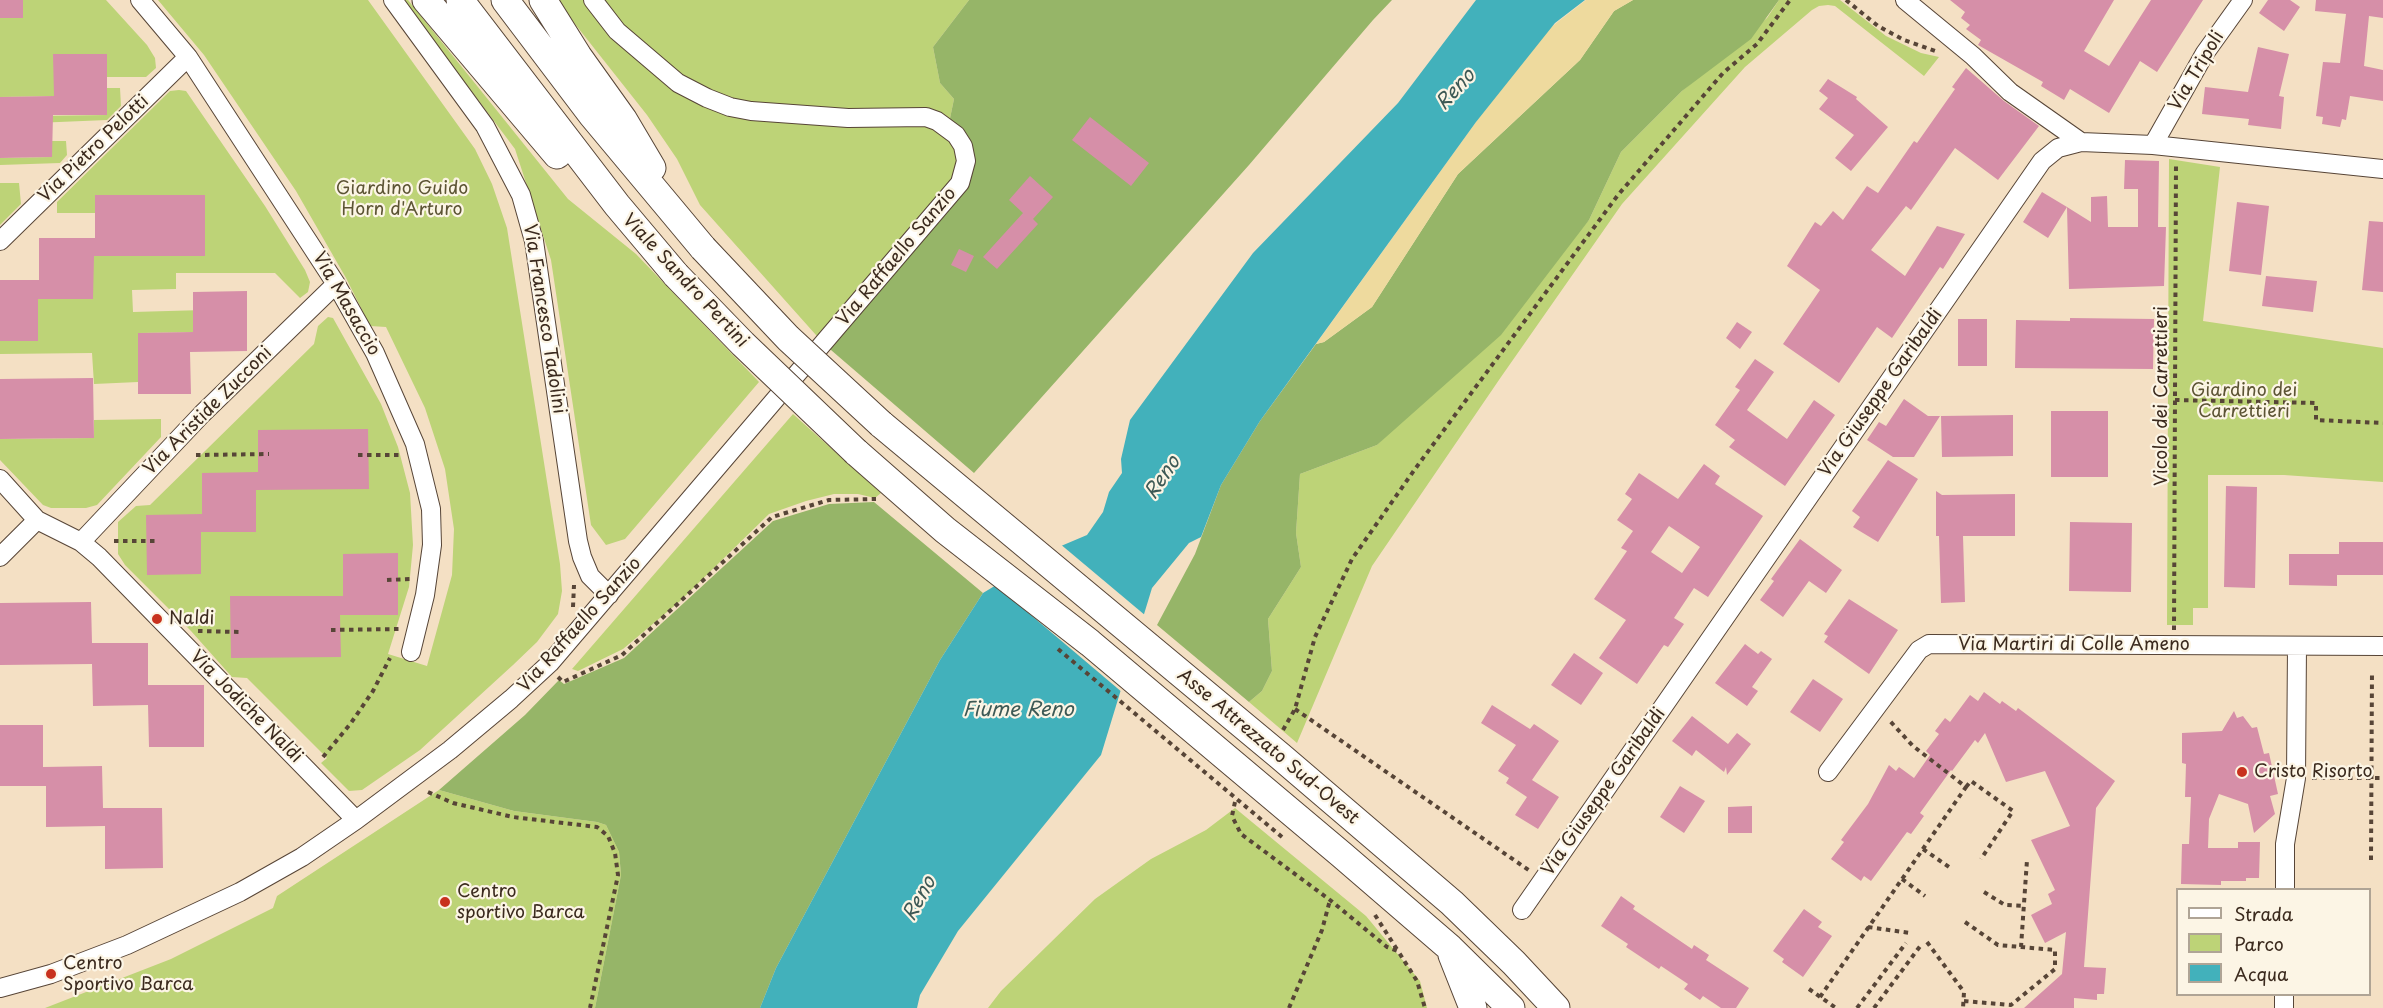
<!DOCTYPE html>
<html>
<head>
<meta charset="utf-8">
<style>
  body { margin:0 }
  #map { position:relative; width:2383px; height:1008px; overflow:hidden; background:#f4e0c4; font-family:"Playpen Sans",sans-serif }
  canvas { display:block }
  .legend { position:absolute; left:2176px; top:888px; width:195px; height:108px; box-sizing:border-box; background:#fcf5e5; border:2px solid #afa495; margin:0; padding:8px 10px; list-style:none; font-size:18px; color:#3b2a1e }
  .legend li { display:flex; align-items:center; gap:12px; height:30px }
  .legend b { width:30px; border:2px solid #afa495 }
</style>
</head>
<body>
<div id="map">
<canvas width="2383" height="1008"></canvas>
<ul class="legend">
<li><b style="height:8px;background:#fff"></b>Strada</li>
<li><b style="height:16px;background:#bdd377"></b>Parco</li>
<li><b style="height:16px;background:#42b1bb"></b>Acqua</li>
</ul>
</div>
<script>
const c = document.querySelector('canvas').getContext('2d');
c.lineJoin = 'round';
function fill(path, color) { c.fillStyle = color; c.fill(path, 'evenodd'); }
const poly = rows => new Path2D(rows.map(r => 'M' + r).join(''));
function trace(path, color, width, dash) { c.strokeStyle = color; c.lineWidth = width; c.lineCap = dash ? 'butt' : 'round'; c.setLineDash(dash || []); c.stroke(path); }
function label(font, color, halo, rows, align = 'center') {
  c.font = font + ' "Playpen Sans",sans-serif'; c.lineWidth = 4.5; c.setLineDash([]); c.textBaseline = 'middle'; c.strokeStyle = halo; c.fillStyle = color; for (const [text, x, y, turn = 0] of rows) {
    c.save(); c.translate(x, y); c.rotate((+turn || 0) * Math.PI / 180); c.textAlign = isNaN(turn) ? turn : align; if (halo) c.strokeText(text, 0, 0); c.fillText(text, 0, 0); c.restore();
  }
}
fill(poly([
  [23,0,106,0,147,45,155,58,156,68,146,77,107,77,106,54,53,54,64,96,0,97,0,18,23,18],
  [158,0,368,0,475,149,492,184,507,228,560,564,562,591,558,614,537,642,513,665,420,750,362,790,349,791,321,763,327,758,247,678,232,677,191,631,125,565,118,554,118,522,136,506,150,505,314,344,318,326,328,317,333,318,381,404,398,447,410,493,413,545,409,587,388,654,427,666,452,575,454,529,445,469,425,408,386,327,370,326,346,278,296,191,204,55],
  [403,0,408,0,568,199,636,254,759,382,625,539,606,545,591,525,551,260,515,149],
  [556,0,969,0,933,47,940,83,954,99,948,128,964,172,824,344,700,205,677,159,647,115],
  [1779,0,1840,0,1886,36,1921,53,1939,57,1924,76,1835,6,1828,5,1819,6,1812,10,1745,67,1622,204,1501,377,1372,566,1297,743,1249,702,1262,691,1272,671,1268,619,1301,567,1296,533,1300,474,1377,445,1589,220,1621,152,1682,91,1767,18],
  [104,88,120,88,121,106,107,120,35,123,35,116,107,115,107,96],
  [179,90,186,91,265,206,305,270,310,282,308,292,300,298,275,273,176,273,176,289,132,290,133,312,204,310,204,332,138,333,138,352,149,352,138,382,94,384,92,353,0,354,0,341,38,341,38,321,27,321,27,299,93,299,93,280,84,256,205,256,205,195,95,195,95,213,57,213,57,202,170,91],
  [52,141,66,141,67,155,60,163,0,165,0,158,52,157],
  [2169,159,2220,167,2203,321,2383,348,2383,482,2284,475,2208,475,2208,608,2193,608,2193,625,2167,625],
  [0,183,19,183,21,204,0,225],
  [793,414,881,493,875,498,858,494,834,494,806,501,769,514,679,602,623,649,578,671,572,669],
  [161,419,161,437,97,505,86,508,51,508,43,505,0,460,0,439,94,438,94,420],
  [439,790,514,811,597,822,606,825,619,852,621,875,595,1008,45,1008,171,959,273,908,277,896],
  [1235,808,1366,916,1420,981,1427,1008,988,1008,1001,991,1095,899,1151,859,1206,830]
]), '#bdd377');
fill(poly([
  [969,0,1392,0,1373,20,1249,165,974,473,824,344,960,183,963,146,948,128,954,99,940,83,933,47],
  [1633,0,1779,0,1751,39,1682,91,1621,152,1589,220,1501,335,1377,445,1300,474,1296,533,1301,567,1268,619,1272,671,1262,691,1249,702,1157,625,1195,554,1221,485,1260,421,1316,344,1324,342,1372,307,1458,174,1580,60,1614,11],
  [874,502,983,593,940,660,776,968,760,1008,595,1008,621,875,619,852,606,825,597,822,514,811,439,790,525,715,559,680,564,684,624,658,773,521,829,504]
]), '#96b568');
fill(poly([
  [1586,0,1633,0,1614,11,1580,60,1458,174,1372,307,1324,342,1316,344,1476,122,1509,60]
]), '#eeda9e');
fill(poly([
  [1476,0,1585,0,1555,23,1476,122,1260,421,1221,485,1201,537,1189,543,1152,588,1101,755,958,931,920,995,917,1008,760,1008,776,968,940,660,983,593,1061,546,1087,535,1103,512,1109,492,1122,473,1121,459,1130,420,1253,253,1398,103]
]), '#42b1bb');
fill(poly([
  [1059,543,1146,616,1123,693,993,583]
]), '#f4e0c4');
fill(poly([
  [0,0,23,0,23,18,0,18],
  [1950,0,2114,0,2084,51,2109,66,2151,0,2203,0,2157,72,2140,61,2109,113,2070,89,2064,100,2041,86,2043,82,1978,45,1981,40,1966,29,1970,25,1961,18,1965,12],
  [2268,0,2290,0,2300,7,2284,31,2259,13],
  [2316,0,2383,0,2383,18,2369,16,2364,66,2383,70,2383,101,2350,96,2346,120,2342,119,2340,127,2322,124,2323,117,2316,116,2323,62,2340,63,2346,14,2315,11],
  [2258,47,2289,54,2279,96,2284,97,2281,129,2248,125,2249,119,2202,114,2205,87,2248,92],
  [53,54,107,54,107,115,53,115,52,157,0,158,0,97,54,96],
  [1966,68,2004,101,2039,126,1998,180,1955,148,1911,210,1906,206,1871,250,1905,276,1937,226,1965,234,1943,269,1940,267,1892,338,1877,327,1839,383,1783,344,1820,290,1787,266,1815,222,1821,226,1833,211,1843,220,1867,186,1878,193,1914,141,1917,143,1955,89,1952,87],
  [1828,79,1857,97,1856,99,1888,127,1851,171,1835,158,1854,135,1819,109,1828,98,1819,91],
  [1090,117,1149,163,1131,186,1072,140],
  [2125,160,2159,161,2158,227,2166,227,2164,286,2069,289,2067,207,2091,222,2091,197,2107,196,2108,227,2138,227,2138,189,2124,189],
  [1030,176,1053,197,1033,219,1038,224,997,269,983,257,1023,213,1009,200],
  [2042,192,2067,207,2048,238,2023,222],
  [95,195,205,195,205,256,94,256,93,299,38,299,38,341,0,341,0,280,39,280,39,238,95,238],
  [2237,202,2269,206,2261,275,2229,271],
  [2369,221,2383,222,2383,292,2362,290],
  [959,249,974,256,966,272,951,265],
  [2266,276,2317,281,2313,312,2262,306],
  [247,291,247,351,190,352,191,394,138,394,138,333,193,332,193,292],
  [2070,318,2154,319,2153,369,2015,368,2016,320,2070,321],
  [1958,319,1987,319,1987,366,1958,366],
  [1737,322,1752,332,1740,349,1726,338],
  [1755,359,1774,372,1747,410,1787,439,1814,400,1835,415,1785,486,1729,447,1735,440,1715,425,1740,390,1735,387],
  [93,378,94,438,0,439,0,379],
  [1904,399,1928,416,1940,416,1914,457,1893,457,1867,440,1879,422,1886,426],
  [2051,411,2108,411,2108,477,2051,477],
  [2013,415,2013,456,1942,457,1941,416],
  [368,429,369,489,256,490,256,532,201,532,201,574,147,575,146,515,202,514,202,473,258,472,258,430],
  [1888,460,1918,479,1878,542,1853,527,1860,517,1852,511],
  [1704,464,1720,476,1715,484,1763,516,1708,597,1694,588,1674,618,1684,624,1668,647,1664,645,1637,684,1599,658,1626,620,1594,599,1627,551,1621,548,1633,531,1617,520,1632,499,1625,494,1639,473,1678,499],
  [1669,526,1700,547,1682,573,1651,552],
  [2226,486,2257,487,2255,588,2224,587],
  [1936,491,1942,495,2015,494,2015,536,1963,536,1965,602,1941,603,1939,536,1936,536],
  [2070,522,2132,523,2131,592,2069,591],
  [1800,539,1842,570,1826,593,1809,581,1783,617,1760,600,1774,581,1771,579],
  [2339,542,2383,542,2383,575,2337,575,2337,586,2289,585,2289,554,2339,554],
  [398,553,398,615,340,615,341,657,231,658,230,596,343,596,343,554],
  [1849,599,1898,630,1869,674,1824,642,1828,636,1824,634],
  [91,602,92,643,148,643,148,685,204,685,204,747,149,747,148,705,93,706,92,664,0,665,0,603],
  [1745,644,1758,654,1761,651,1772,659,1752,687,1758,691,1747,706,1715,683],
  [1574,653,1603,673,1581,705,1551,685],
  [1813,679,1843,699,1820,732,1790,712],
  [1984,692,2000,704,2002,701,2016,711,2018,708,2115,781,2096,808,2084,967,2106,968,2104,994,2097,994,2097,1000,2074,998,2074,1008,2024,1008,2062,974,2066,932,2045,943,2031,915,2052,904,2048,894,2055,890,2031,840,2070,826,2045,771,2006,782,1985,733,1978,743,1975,740,1952,771,1951,770,1920,813,1924,816,1911,834,1907,832,1871,881,1864,876,1861,881,1831,859,1844,842,1841,840,1868,804,1889,765,1896,771,1899,767,1914,778,1930,755,1926,751,1939,734,1935,731,1945,718,1950,722,1970,695,1978,701],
  [1492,705,1530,729,1534,724,1559,741,1532,780,1559,797,1538,829,1515,815,1527,797,1506,783,1509,778,1498,771,1516,745,1481,723],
  [2234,711,2237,718,2243,716,2252,728,2257,727,2264,754,2269,753,2278,794,2270,796,2275,814,2254,833,2248,804,2219,794,2209,819,2208,848,2238,848,2238,842,2260,842,2259,878,2246,878,2246,881,2221,881,2221,885,2181,884,2182,844,2189,844,2191,797,2185,797,2186,764,2182,763,2182,733,2222,731],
  [1692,716,1728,744,1737,733,1751,744,1727,775,1726,767,1724,772,1696,750,1692,756,1672,741],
  [0,725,43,725,43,767,102,766,103,808,162,808,163,868,105,869,105,826,46,827,46,786,0,786],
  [1680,786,1705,801,1684,833,1660,817],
  [1752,806,1752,833,1728,833,1728,807],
  [1621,896,1635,906,1633,909,1692,949,1694,945,1709,955,1706,960,1749,988,1736,1008,1721,1008,1703,996,1700,1000,1684,989,1688,984,1661,966,1659,969,1626,947,1628,944,1601,926],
  [1804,909,1822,922,1818,927,1832,936,1803,977,1782,962,1784,959,1773,951]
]), '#d68fa8');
const minor = poly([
  [140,0,188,57,336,284,375,353,415,444,431,509,432,545,425,595,411,652],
  [393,0,485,126,521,195,534,241,578,541,582,557,590,576,609,595],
  [1905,0,1973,56,2010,92,2081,142],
  [2153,145,2205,53,2243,0],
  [0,241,188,57],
  [0,479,37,520,81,542,99,557,356,820],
  [81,542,202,414,336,284],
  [0,557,37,520],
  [1828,772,1919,650,1929,644,2383,646],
  [2285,890,2285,844,2296,778,2297,646],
  [1522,910,2042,161,2058,148,2081,142,2153,145,2383,169],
  [0,988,51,974,127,945,240,892,302,857,356,820,450,750,511,699,550,663,960,183,966,161,963,146,956,135,937,121,926,117,848,118,751,111,730,107,707,98,678,83,617,31,593,0],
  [2284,1008,2284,994]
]);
const highway = poly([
  [426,0,557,155],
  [460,0,617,205,676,275],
  [505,0,592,115,703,248],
  [543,0,578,56,623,119,652,168],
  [881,424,1280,756,1452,903,1514,963,1556,1008],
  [856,452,945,530,1090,643,1342,855,1450,948,1511,1008],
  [1452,955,1473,1008]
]);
trace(minor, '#574537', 20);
trace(highway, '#574537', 29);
trace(poly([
  [1846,0,1878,26,1904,40,1938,52],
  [2175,400,2316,403,2316,420,2383,423],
  [196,455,269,454],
  [358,455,399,455],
  [114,541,157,541],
  [387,580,411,579],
  [573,607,574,585],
  [331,630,399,629],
  [2174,630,2176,163],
  [198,631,241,632],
  [1058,649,1282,837],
  [558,677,563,682,622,655,772,517,829,500,876,499],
  [1295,709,1530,871],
  [1283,730,1295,709,1315,637,1352,559,1415,469,1618,195,1723,73,1757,44,1790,0],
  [323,757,351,723,373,691,390,658],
  [2312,778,2383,778],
  [1966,787,1971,781,2013,811,1981,859],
  [428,792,453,803,513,817,597,827,608,836,615,853,618,875,590,1008],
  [1235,802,1232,816,1241,834,1330,900,1387,947,1398,951,1417,981,1425,1008],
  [1923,849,1949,867],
  [2371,860,2372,671],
  [1902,879,1925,896],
  [1984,892,2005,905,2024,906],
  [1375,915,1398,951],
  [1965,922,1998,945,2021,947,2027,860],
  [1868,927,1910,933],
  [1927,942,1964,992,1963,1008],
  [1809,989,1836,1008],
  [1820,997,1966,787,1913,746,1889,720],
  [1964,1001,2011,1005,2055,969,2055,950,2021,947],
  [1289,1008,1322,930,1330,900],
  [1857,1008,1906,943],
  [1874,1008,1921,945]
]), '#574537', 4, [4.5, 4.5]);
trace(minor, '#fff', 18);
trace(highway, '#fff', 27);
const highwayBridge = poly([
  [703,248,788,338,881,424],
  [676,275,743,344,856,452]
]);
trace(highwayBridge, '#574537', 29, []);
trace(highwayBridge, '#fff', 27);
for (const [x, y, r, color] of [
  [157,619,6,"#c8321e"],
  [2242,772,6,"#c8321e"],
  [445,902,6,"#c8321e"],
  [51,974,6,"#c8321e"]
]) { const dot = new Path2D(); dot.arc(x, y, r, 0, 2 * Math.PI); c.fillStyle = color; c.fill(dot); trace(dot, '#fcf5e5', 2); }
label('18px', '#3b2a1e', '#fcf5e5', [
  ["Via Tripoli",2197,71,-59],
  ["Via Pietro Pelotti",94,149,-44],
  ["Via Raffaello Sanzio",897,257,-50],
  ["Viale Sandro Pertini",685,281,47],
  ["Via Masaccio",346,304,60],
  ["Via Francesco Tadolini",544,319,81],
  ["Via Giuseppe Garibaldi",1881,393,-55],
  ["Vicolo dei Carrettieri",2162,396,-90],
  ["Via Aristide Zucconi",208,411,-45],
  ["Via Raffaello Sanzio",580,625,-48],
  ["Via Martiri di Colle Ameno",2074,645],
  ["Via Jodiche Naldi",246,707,45],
  ["Asse Attrezzato Sud-Ovest",1268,747,40],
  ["Via Giuseppe Garibaldi",1604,792,-55]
]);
label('18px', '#5c5434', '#fcf5e5', [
  ["Giardino Guido",402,189],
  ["Horn d'Arturo",402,210],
  ["Giardino dei",2244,391],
  ["Carrettieri",2244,412]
]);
label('18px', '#3b2a1e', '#fcf5e5', [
  ["Naldi",169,619],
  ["Cristo Risorto",2254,772],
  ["Centro",457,892],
  ["sportivo Barca",457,913],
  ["Centro",63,964],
  ["Sportivo Barca",63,985]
], 'left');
label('italic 20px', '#3d5955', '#fcf5e5', [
  ["Reno",1456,90,-48],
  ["Reno",1163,478,-56],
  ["Fiume Reno",1018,710],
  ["Reno",920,899,-61]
]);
</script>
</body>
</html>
